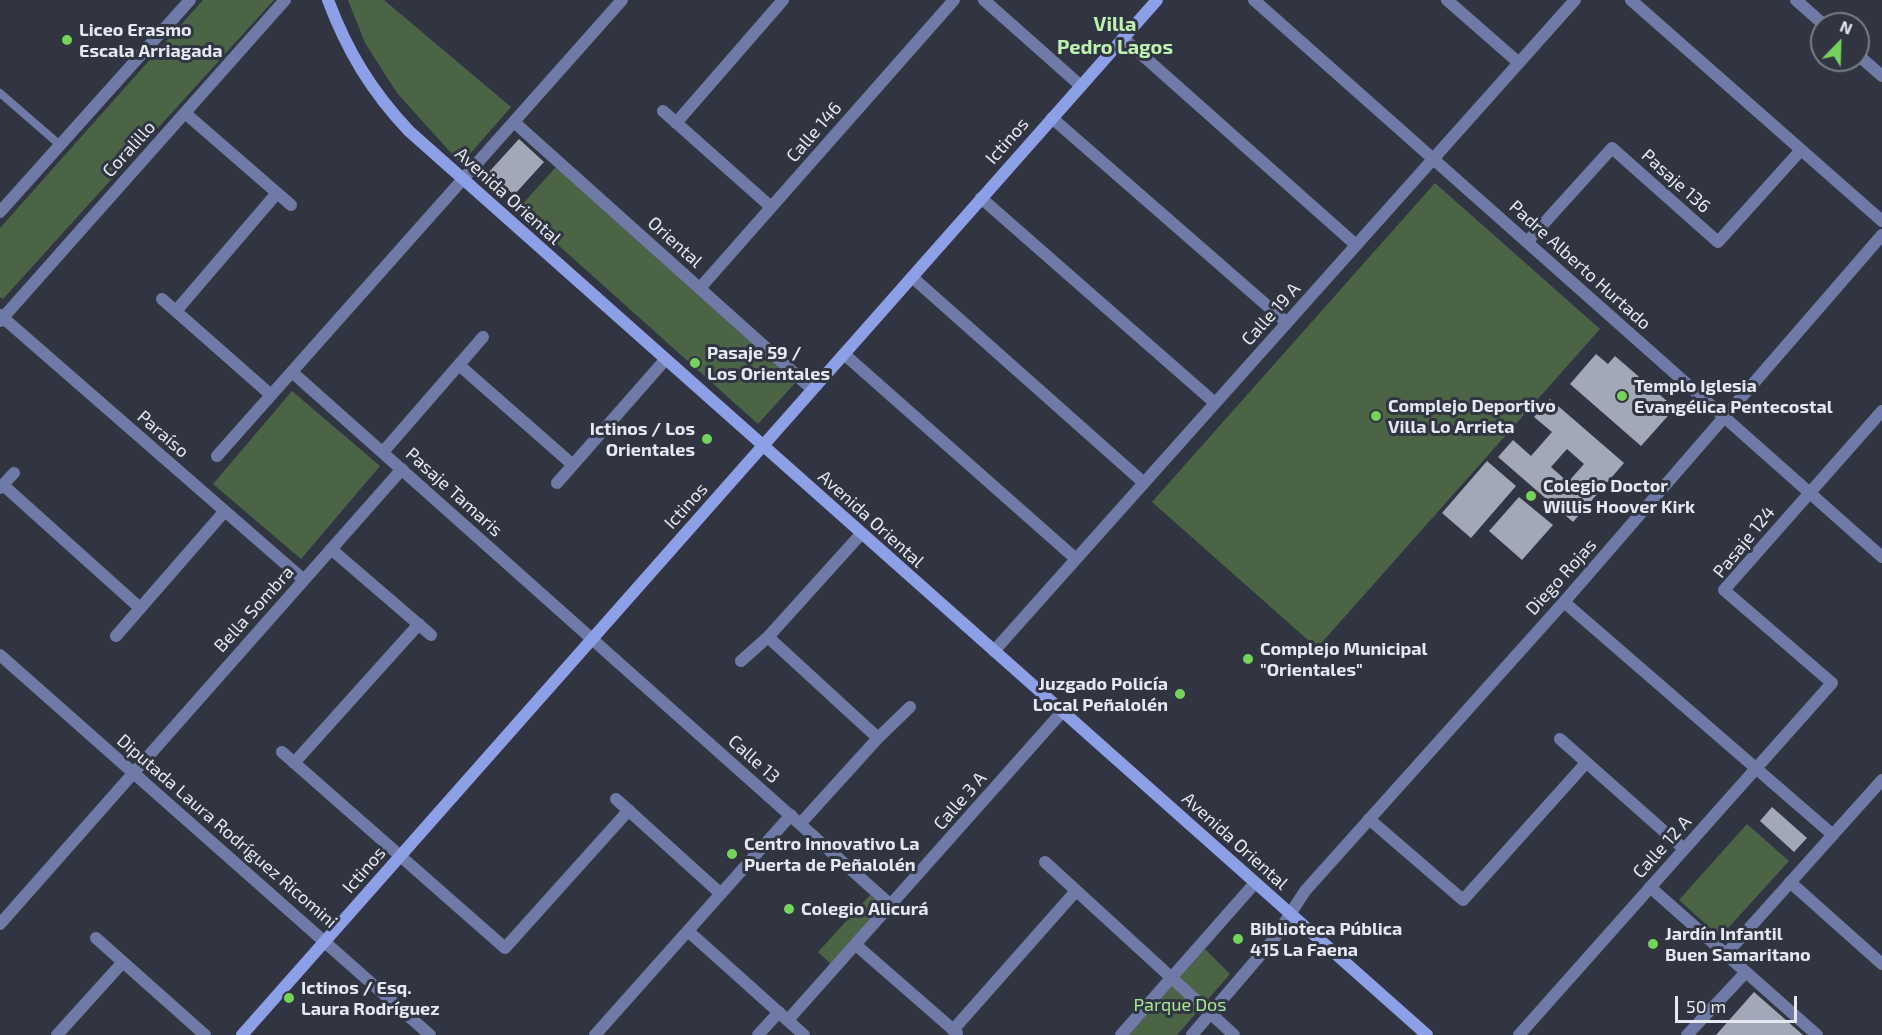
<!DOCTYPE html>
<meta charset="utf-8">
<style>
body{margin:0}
#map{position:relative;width:1882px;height:1035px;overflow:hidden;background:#313542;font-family:"Exo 2",sans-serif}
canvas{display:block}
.north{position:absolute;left:1810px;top:12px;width:60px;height:60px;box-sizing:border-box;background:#313542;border:2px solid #797d88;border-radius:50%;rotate:23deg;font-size:16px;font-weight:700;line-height:24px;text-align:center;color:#e6e8f1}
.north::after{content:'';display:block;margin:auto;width:21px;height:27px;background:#75d25b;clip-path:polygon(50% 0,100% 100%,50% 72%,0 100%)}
.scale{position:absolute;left:1675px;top:996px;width:122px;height:27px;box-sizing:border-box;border:3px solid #e6e8f1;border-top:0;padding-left:8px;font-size:18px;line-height:21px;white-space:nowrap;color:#e6e8f1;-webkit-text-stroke:4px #313542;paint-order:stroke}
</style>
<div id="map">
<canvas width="1882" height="1035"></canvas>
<div class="north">N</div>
<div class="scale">50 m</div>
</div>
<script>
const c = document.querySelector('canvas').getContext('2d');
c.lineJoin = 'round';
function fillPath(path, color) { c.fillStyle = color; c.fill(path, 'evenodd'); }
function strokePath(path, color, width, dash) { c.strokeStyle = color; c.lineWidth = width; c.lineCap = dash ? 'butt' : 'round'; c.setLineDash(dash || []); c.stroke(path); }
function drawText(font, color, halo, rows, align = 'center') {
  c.font = font + ' "Exo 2",sans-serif'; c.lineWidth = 6; c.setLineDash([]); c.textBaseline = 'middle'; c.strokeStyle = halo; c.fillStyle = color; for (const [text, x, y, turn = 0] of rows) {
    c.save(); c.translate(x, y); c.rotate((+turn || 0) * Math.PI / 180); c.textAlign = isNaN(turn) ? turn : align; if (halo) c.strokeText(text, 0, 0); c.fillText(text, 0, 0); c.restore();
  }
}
fillPath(new Path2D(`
 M203 0H274L3 299 0 297V228Z
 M348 0H384L511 107 461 164 397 93 365 43Z
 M556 167 796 382 758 424 518 209Z
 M1435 183 1600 329 1317 648 1152 502Z
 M292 391 380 466 301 559 213 484Z
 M1747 824 1789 861 1720 937 1679 900Z
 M870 895 884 907 832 965 818 952Z
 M1205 949 1230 974 1177 1035H1129Z`), '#4b6445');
fillPath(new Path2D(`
 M519 139 544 162 514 195 489 172Z
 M1596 354 1608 364 1615 356 1675 408 1641 446 1570 384Z
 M1550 399 1624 463 1573 522 1498 457 1513 440 1531 456 1552 432 1534 417ZM1567 449 1584 464 1568 482 1551 467Z
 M1487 461 1516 486 1471 538 1442 513Z
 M1519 497 1553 525 1522 560 1489 531Z
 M1772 807 1807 838 1794 852 1760 821Z
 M1754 992 1803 1035H1716Z`), '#a3a8b9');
strokePath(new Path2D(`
 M0 93 60 145`), '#6f7aa6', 8);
strokePath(new Path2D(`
 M984 0 1081 86
 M1254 0 1882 557
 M1447 0 1519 63
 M1631 0 1882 221
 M1796 0 1823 24
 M1123 38 1356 245
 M1858 55 1882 76
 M663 111 771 207
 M185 113 291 205
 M1052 118 1287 323
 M514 122 812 389
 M676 123 783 0
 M981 198 1215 403
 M0 212 190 0
 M1527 242 1612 148 1718 242 1801 150
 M912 277 1144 483
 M700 288 954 0
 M162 299 271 395
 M176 311 277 193
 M0 315 304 580
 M0 321 285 0
 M844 354 1076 559
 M459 365 573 465
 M292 372 892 906
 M383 452 483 337
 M217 456 622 0
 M557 483 665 360
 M3 485 140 608
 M0 488 14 473
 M331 549 431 635
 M1564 602 1833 835
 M116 636 224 512
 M768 637 878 738
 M994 651 1575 0
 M0 655 430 1035
 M741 661 768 637 861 534
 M1560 739 1684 849
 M282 752 505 948 629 810
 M294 763 419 624
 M616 799 721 894
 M1369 819 1463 900 1586 763
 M800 824 878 738 910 707
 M1045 862 1234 1035
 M1790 882 1882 964
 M1650 887 1817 1035
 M0 924 402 469
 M688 931 804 1035
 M96 938 205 1035
 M856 945 957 1033
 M1726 954 1882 780
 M788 1020 1062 712
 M953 1030 1076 891
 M57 1035 123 962
 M595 1035 791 815
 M758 1035 779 1012
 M1121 1035 1255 883
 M1192 1035 1274 939 1305 891 1564 602 1882 235
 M1519 1035 1832 683 1724 590 1882 411
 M1687 1035 1746 972`), '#6f7aa6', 12);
strokePath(new Path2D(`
 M328 0C347 51 372 92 409 131L1427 1035
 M242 1035 1157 0`), '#8ea0e5', 12);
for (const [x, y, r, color] of [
 [67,40,6,"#75d25b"],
 [695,363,6,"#75d25b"],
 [1622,396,6,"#75d25b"],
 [1376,416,6,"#75d25b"],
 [707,439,6,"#75d25b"],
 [1531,496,6,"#75d25b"],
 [1248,659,6,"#75d25b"],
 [1180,694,6,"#75d25b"],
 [732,854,6,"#75d25b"],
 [789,909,6,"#75d25b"],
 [1238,939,6,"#75d25b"],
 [1653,944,6,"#75d25b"],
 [289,998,6,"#75d25b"]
]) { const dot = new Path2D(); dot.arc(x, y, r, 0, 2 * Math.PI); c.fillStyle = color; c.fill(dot); strokePath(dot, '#313542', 2); }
drawText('bold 18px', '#e6e8f1', '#313542', [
 ["Liceo Erasmo",79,30],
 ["Escala Arriagada",79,51],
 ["Pasaje 59 /",707,353],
 ["Los Orientales",707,374],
 ["Templo Iglesia",1634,386],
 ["Evangélica Pentecostal",1634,407],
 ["Complejo Deportivo",1388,406],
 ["Villa Lo Arrieta",1388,427],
 ["Ictinos / Los",695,429,"right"],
 ["Orientales",695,450,"right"],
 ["Colegio Doctor",1543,486],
 ["Willis Hoover Kirk",1543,507],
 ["Complejo Municipal",1260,649],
 ["\"Orientales\"",1260,670],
 ["Juzgado Policía",1168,684,"right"],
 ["Local Peñalolén",1168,705,"right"],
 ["Centro Innovativo La",744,844],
 ["Puerta de Peñalolén",744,865],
 ["Colegio Alicurá",801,909],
 ["Biblioteca Pública",1250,929],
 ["415 La Faena",1250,950],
 ["Jardín Infantil",1665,934],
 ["Buen Samaritano",1665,955],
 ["Ictinos / Esq.",301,988],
 ["Laura Rodríguez",301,1009]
], 'left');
drawText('18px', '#e6e8f1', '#313542', [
 ["Calle 146",814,132,-49],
 ["Ictinos",1007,141,-49],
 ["Coralillo",129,149,-48],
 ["Pasaje 136",1676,181,42],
 ["Avenida Oriental",508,196,42],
 ["Oriental",675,242,42],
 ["Padre Alberto Hurtado",1580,265,42],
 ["Calle 19 A",1271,314,-48],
 ["Paraíso",163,434,41],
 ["Pasaje Tamaris",454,492,42],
 ["Ictinos",686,506,-48],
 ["Avenida Oriental",871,519,42],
 ["Pasaje 124",1744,542,-51],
 ["Diego Rojas",1561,577,-48],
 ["Bella Sombra",254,609,-48],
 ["Calle 13",754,759,42],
 ["Calle 3 A",960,801,-49],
 ["Diputada Laura Rodríguez Ricomini",227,831,41],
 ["Avenida Oriental",1235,841,42],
 ["Calle 12 A",1662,847,-48],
 ["Ictinos",364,870,-49]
]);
drawText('18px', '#a7e597', '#313542', [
 ["Parque Dos",1180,1005]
]);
drawText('bold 20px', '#bff2b2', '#313542', [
 ["Villa",1115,24],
 ["Pedro Lagos",1115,47]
]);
</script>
